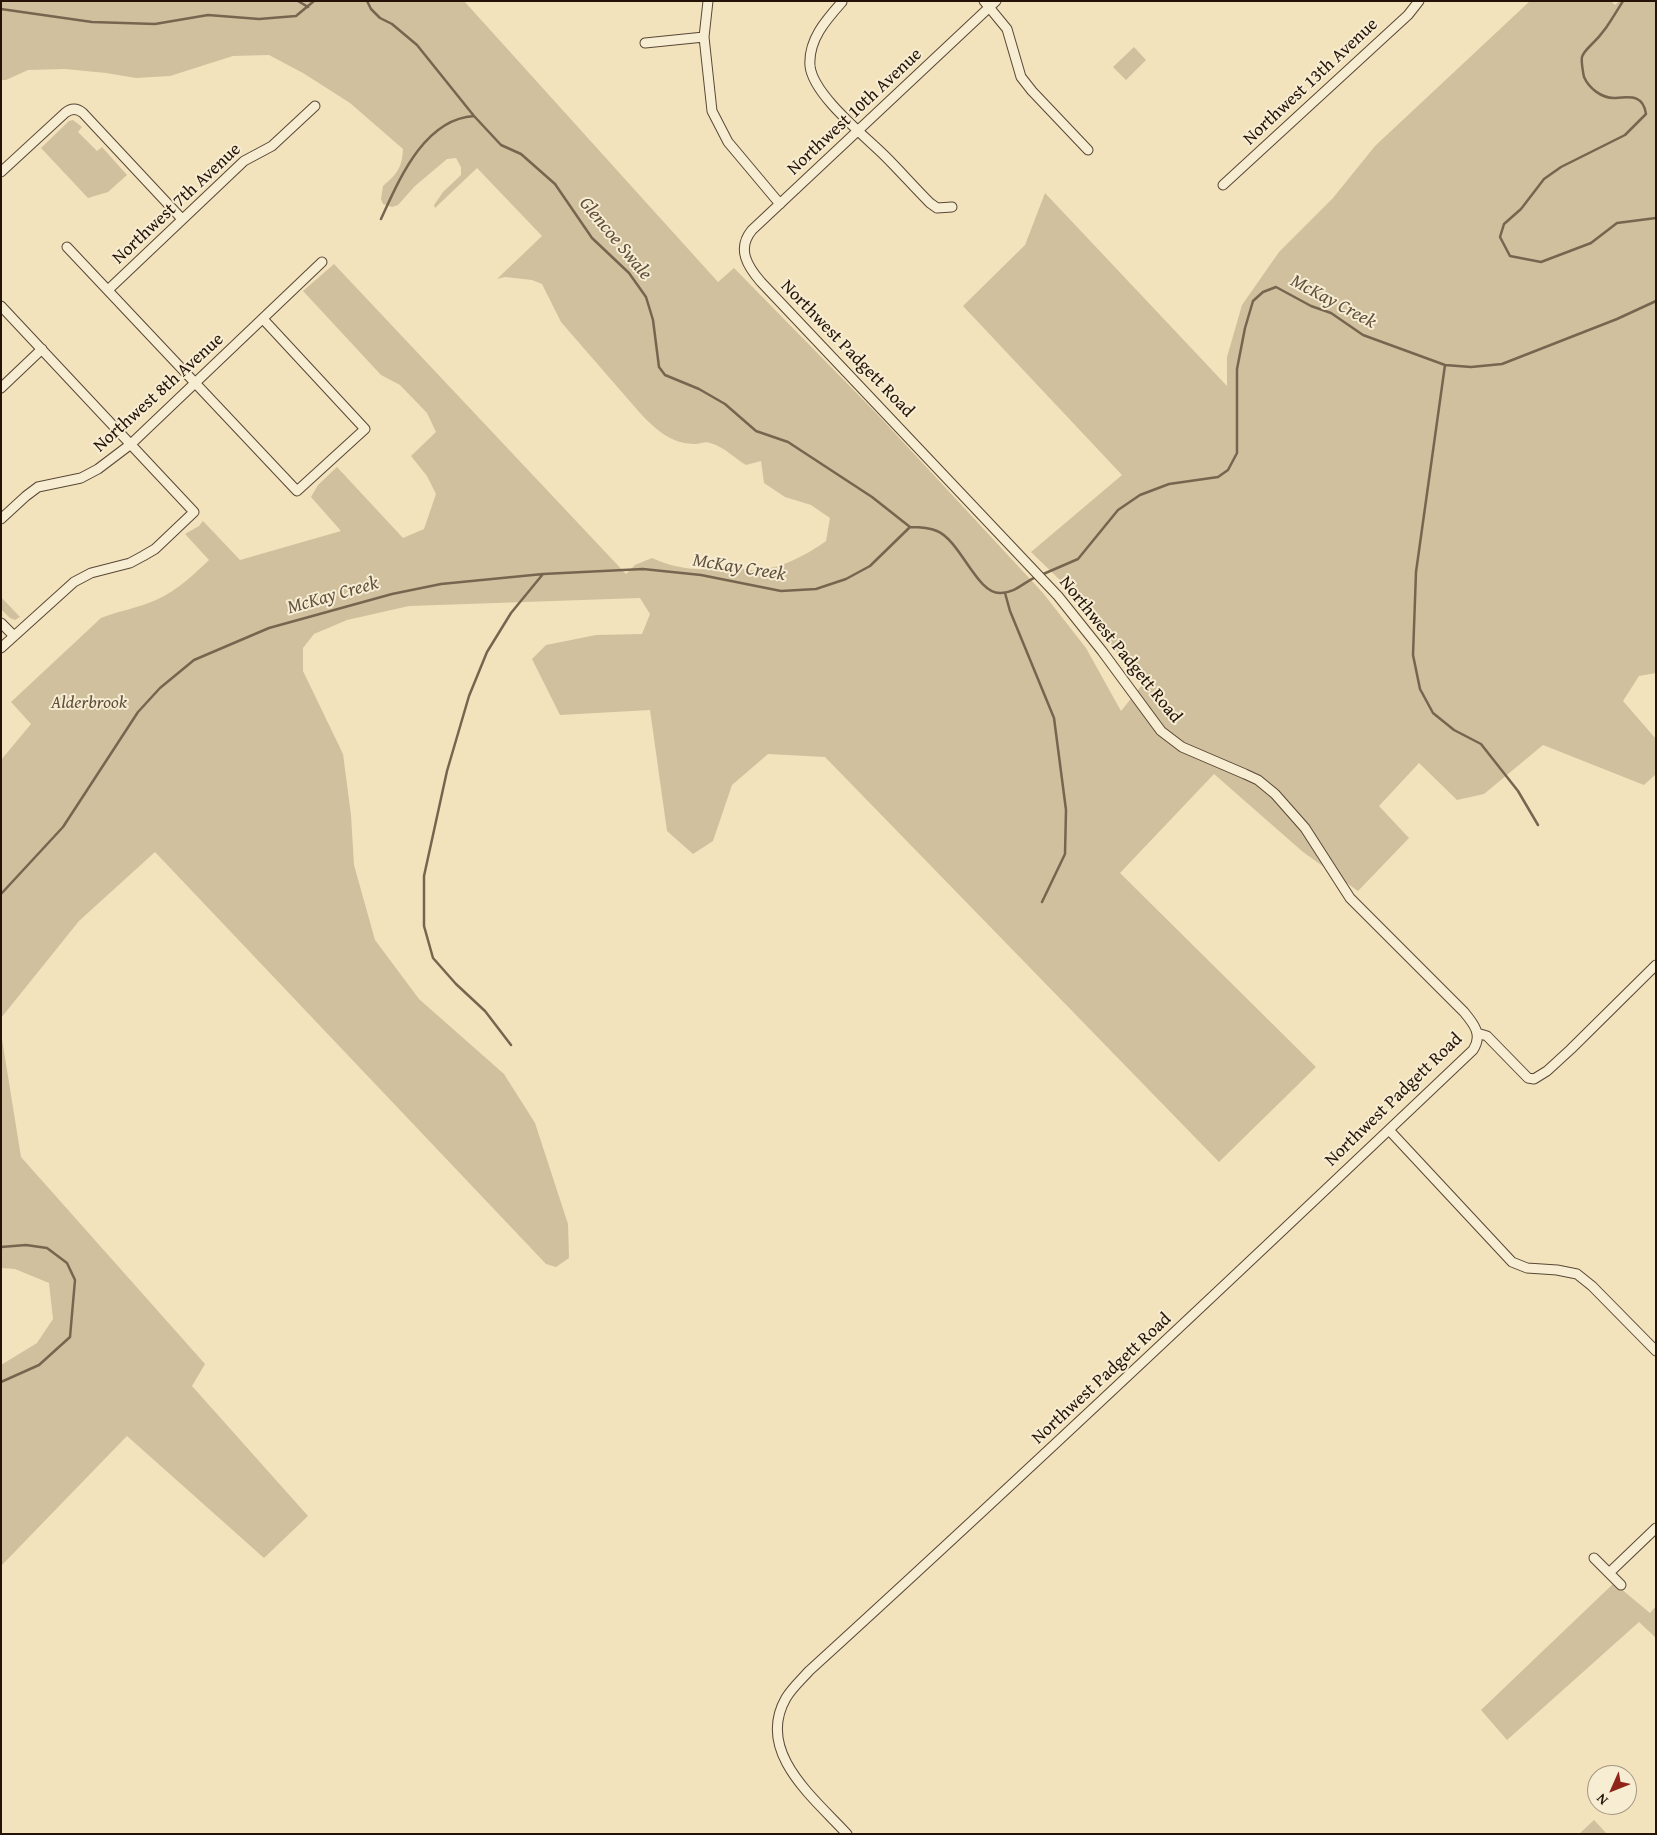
<!DOCTYPE html>
<style>
body{margin:0}
#map{position:relative;width:1657px;height:1835px;overflow:hidden;background:#f3e3bc;font-family:"Gentium Book Plus",serif}
canvas{display:block}
.frame{position:absolute;inset:0;border:2px solid #251308;pointer-events:none}
.north{position:absolute;left:1587px;top:1765px;width:50px;height:50px;box-sizing:border-box;background:#f7edd3;border:1px solid #a39682;border-radius:50%;rotate:226deg;font-size:14px;font-weight:700;line-height:20px;text-align:center;color:#251308}
.north::after{content:'';display:block;margin:auto;width:18px;height:22px;background:#8f2418;clip-path:polygon(50% 0,100% 100%,50% 72%,0 100%)}
</style>
<div id="map">
<canvas width="1657" height="1835"></canvas>
<div class="frame"></div>
<div class="north">N</div>
</div>
<script>
const c = document.querySelector('canvas').getContext('2d');
c.lineJoin = 'round';
function fillPath(path, color) { c.fillStyle = color; c.fill(path, 'evenodd'); }
function strokePath(path, color, width, dash) { c.strokeStyle = color; c.lineWidth = width; c.lineCap = dash ? 'butt' : 'round'; c.setLineDash(dash || []); c.stroke(path); }
function drawText(font, color, halo, rows, align = 'center') {
  c.font = font + ' "Gentium Book Plus",serif'; c.lineWidth = 4; c.setLineDash([]); c.textBaseline = 'middle'; c.strokeStyle = halo; c.fillStyle = color; for (const [text, x, y, turn = 0] of rows) {
    c.save(); c.translate(x, y); c.rotate((+turn || 0) * Math.PI / 180); c.textAlign = isNaN(turn) ? turn : align; if (halo) c.strokeText(text, 0, 0); c.fillText(text, 0, 0); c.restore();
  }
}
fillPath(new Path2D(`
 M1 1H464L718 282 734 268 879 416 1043 593 1086 648 1121 711 1142 685 1062 582 1031 552 1122 475 963 306 1025 245 1045 193 1227 386V357L1242 305 1279 252 1333 198 1375 146 1530 1H1611L1615 5 1619 1H1656V673L1639 676 1623 701 1656 739V774L1644 785 1543 745 1484 794 1457 800 1419 763 1379 806 1409 838 1358 891 1303 852 1214 774 1120 873 1316 1067 1219 1162 825 757 768 754 732 785 713 841 693 854 667 831 650 710 560 715 532 659 546 645 596 635 642 634 650 614 640 598 409 606 347 620 314 634 303 648V671L343 754 351 815 354 865 375 940 419 999 504 1074 535 1123 568 1224 569 1258 556 1267 546 1264 155 852 79 921 1 1018V760L31 724 11 702 101 618C119 611 138 608 156 600 177 591 193 575 209 560L185 534 199 526 203 521 240 560 341 531 311 497 318 485 337 467 403 538 424 529 436 494 427 476 411 456 436 432 427 413 400 385 381 375 303 291 334 264 626 574 635 565 652 558C669 566 689 570 708 569 715 569 721 566 728 566 735 565 743 570 750 570 777 571 805 556 826 541L830 518 811 505 785 497 764 483 761 461 746 465C734 458 725 447 710 443 706 441 700 444 695 444 671 444 655 429 640 413L561 322 542 284 532 280 505 277 497 279 542 236 477 168 435 208 434 205 443 192 461 175V167L456 158 447 159 415 186 398 205 392 207 383 204 381 199 383 186C397 174 402 168 403 149L350 103 303 73 269 55 233 56 170 76 136 78 106 73 65 69 28 70 6 80H1Z
 M1134 47 1146 60 1126 80 1113 67Z
 M73 120 82 127 78 132 97 151 102 147 127 175 108 192 88 198 41 148 69 121Z
 M1 597 20 617 15 620 10 618 1 609Z
 M1 1033 21 1157 205 1364 192 1386 308 1516 264 1558 127 1436 1 1566V1365L37 1343 53 1319 49 1283 15 1269 1 1268Z
 M1614 1583 1650 1613 1656 1606V1638L1639 1622 1507 1740 1481 1710Z
 M1594 1820 1607 1834H1579Z`), '#d0c09d');
strokePath(new Path2D(`
 M298 1 308 7
 M367 1 371 9 380 18 392 24 417 45 474 116 501 145 521 154 555 184 592 238 629 273 646 297 653 320 659 367 665 375 699 389 725 404 756 431 788 442 872 497 910 527
 M1623 1C1613 17 1605 32 1591 45 1588 48 1583 53 1582 57 1581 62 1583 72 1584 77 1589 88 1601 98 1614 98 1630 97 1643 94 1646 114L1625 135 1561 167 1544 179 1521 209 1504 224 1500 237 1510 256 1541 262 1591 243 1617 223 1656 218
 M1 9 92 22 155 24 208 15 259 19 296 16 314 1
 M381 219C399 180 424 119 474 116
 M1445 365 1416 572 1413 655 1420 689 1433 713 1454 730 1481 744 1518 791 1538 825
 M1041 575 1078 559 1118 510 1140 495 1169 484 1218 477 1228 470 1237 453V369L1245 328 1253 301 1263 292 1276 287 1311 306 1331 313 1363 335 1445 365 1471 367 1502 364 1617 319 1656 301
 M1005 593 1010 611 1054 718 1066 810 1065 854 1042 902
 M1 894 63 827 138 712 160 688 194 660 269 628 392 594 441 584 543 574 643 569 701 575 781 591 816 589 846 579 870 566 910 527C918 527 928 527 937 531 961 541 977 595 1001 593 1015 593 1024 582 1036 577
 M511 1045 485 1011 456 984 433 958 424 926V876L447 771 469 696 487 652 511 613 543 574
 M1 1247 26 1245 47 1248 67 1263 75 1280 70 1337 39 1365 1 1382`), '#77654f', 2.5);
const minor = new Path2D(`
 M708 1 704 37 712 111 728 142 780 204
 M984 1 1007 29 1021 77 1032 91 1088 150
 M842 2C826 20 808 40 810 66 813 95 865 136 885 156 900 171 915 188 930 203L937 208 952 207
 M645 43 704 37
 M1 172 65 113C71 108 77 108 83 113L182 219
 M1223 185 1408 15 1419 1
 M67 247 297 491 365 429 263 319
 M108 290 244 161 272 146 315 106
 M1 306 194 512 155 549 143 556 130 563 91 573 74 582 1 648
 M1 388 42 349
 M1 519 26 496 38 487 81 478 98 469 131 444 322 262
 M1 623 14 636
 M1477 1033 1487 1036 1528 1078 1534 1079 1547 1071 1571 1049 1656 965
 M1389 1130 1512 1262 1527 1268 1557 1270 1577 1274 1592 1286 1656 1351
 M1594 1558 1621 1585
 M1609 1573 1656 1528
 M847 1834C814 1798 755 1752 786 1698 792 1688 801 1680 809 1671 1033 1467 1253 1259 1473 1050 1483 1035 1474 1024 1464 1012L1350 898 1305 828 1275 794 1258 780 1245 774 1182 747 1161 731 1102 651 1058 596 761 282C748 267 736 249 752 230L996 1`);
strokePath(minor, '#584735', 11);
strokePath(minor, '#f7edd3', 9);
drawText('18px', '#251308', '#f7edd3', [
 ["Northwest 13th Avenue",1311,82,-43],
 ["Northwest 10th Avenue",855,112,-43],
 ["Northwest 7th Avenue",177,204,-43],
 ["Northwest Padgett Road",847,349,46],
 ["Northwest 8th Avenue",159,393,-42],
 ["Northwest Padgett Road",1120,650,51],
 ["Northwest Padgett Road",1394,1100,-44],
 ["Northwest Padgett Road",1102,1379,-43]
]);
drawText('italic 18px', '#61503c', '#f7edd3', [
 ["Alderbrook",89,703]
]);
drawText('italic 19px', '#62513e', '#f7edd3', [
 ["Glencoe Swale",615,239,50],
 ["McKay Creek",1333,302,28],
 ["McKay Creek",739,568,9],
 ["McKay Creek",333,596,-16]
]);
</script>
